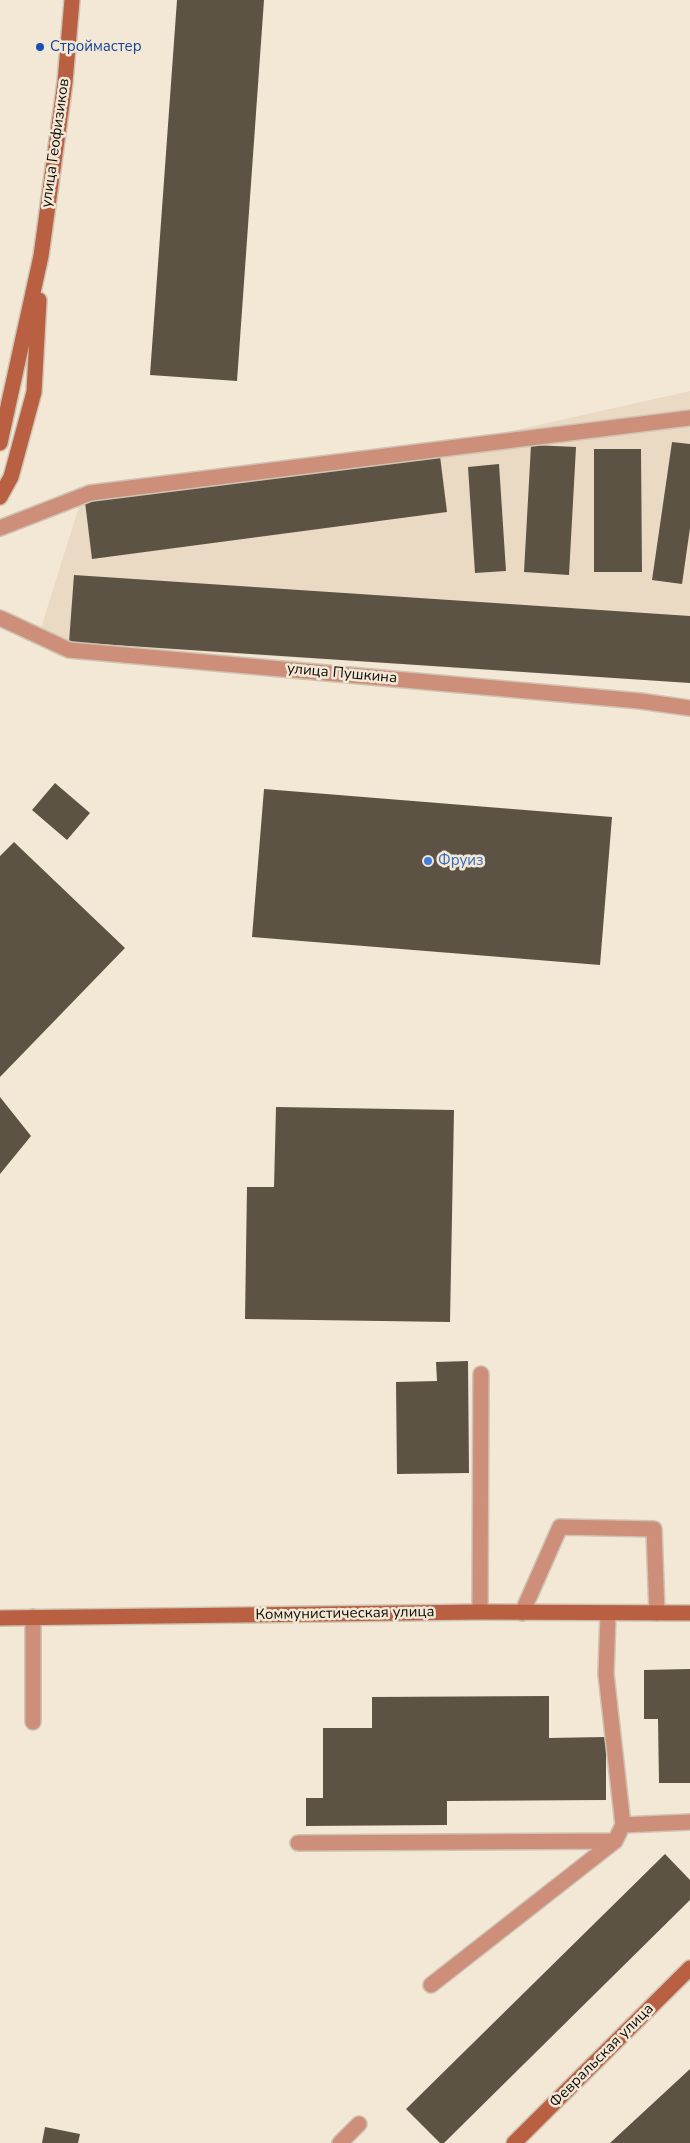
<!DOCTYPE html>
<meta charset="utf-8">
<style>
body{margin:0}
canvas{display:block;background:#f3e7d5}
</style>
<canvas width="690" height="2143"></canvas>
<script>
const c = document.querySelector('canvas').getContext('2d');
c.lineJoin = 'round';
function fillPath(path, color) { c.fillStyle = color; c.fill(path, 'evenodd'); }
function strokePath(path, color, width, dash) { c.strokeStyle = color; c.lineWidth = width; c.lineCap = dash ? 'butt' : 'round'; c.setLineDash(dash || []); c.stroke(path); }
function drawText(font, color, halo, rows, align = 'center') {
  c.font = font + ' "Nunito Sans",sans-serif'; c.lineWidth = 5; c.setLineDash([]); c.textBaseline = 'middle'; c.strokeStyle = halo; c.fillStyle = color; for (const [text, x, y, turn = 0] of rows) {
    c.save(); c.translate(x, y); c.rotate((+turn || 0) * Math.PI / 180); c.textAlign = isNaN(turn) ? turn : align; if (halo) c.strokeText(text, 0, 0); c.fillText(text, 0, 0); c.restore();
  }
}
fillPath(new Path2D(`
 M690 391V683L37 641 85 487 449 445Z`), '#ebdac3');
fillPath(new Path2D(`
 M177 0H264L237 381 150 375Z
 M672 442 690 444V528L682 584 652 580Z
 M531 445 576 447 569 575 524 572Z
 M594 449H641L642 572H594Z
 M440 456 447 512 92 559 85 502Z
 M499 464 506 571 475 573 468 467Z
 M74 575 690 616V683L69 642Z
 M55 783 90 813 67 840 32 810Z
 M264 789 612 817 600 965 252 937Z
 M14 842 125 948 0 1077V856Z
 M0 1097 31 1136 0 1174Z
 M276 1107 454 1110 450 1322 245 1319 247 1187H274Z
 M468 1361 469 1473 397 1474 396 1382 437 1381 436 1362Z
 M690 1669V1783H659L658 1719H644V1670Z
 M549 1696V1738L606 1737V1800L447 1801V1825L306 1826V1798H323V1728H372V1697Z
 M665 1854 690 1880V1900L444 2143H440L406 2109Z
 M690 2069V2143H610Z
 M45 2127 80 2134 78 2143H42Z`), '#5d5345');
const lane = new Path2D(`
 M0 528 90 493 690 418
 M0 618 69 650 640 701 690 708
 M480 1612 481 1374
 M522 1613 560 1527 654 1529 657 1613
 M608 1614 606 1674 623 1825 690 1822
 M33 1617V1722
 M298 1843 615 1841 623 1825
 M431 1985 615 1841
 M340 2143 359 2124`);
const secondary = new Path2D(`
 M0 443 41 256 65 82 72 0
 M0 497 11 477 34 392 39 300
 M0 1618 480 1612 690 1613
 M514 2143 690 1968`);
strokePath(lane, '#cfc4b4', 18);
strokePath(secondary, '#cfc4b4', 18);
strokePath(lane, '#cd8f7a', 15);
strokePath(secondary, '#ba6042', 15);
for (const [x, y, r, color] of [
 [40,47,5,"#1a4fb4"],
 [428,861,5,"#3f7fe0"]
]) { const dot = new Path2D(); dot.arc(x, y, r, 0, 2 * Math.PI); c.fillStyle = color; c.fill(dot); strokePath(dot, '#f3e7d5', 2); }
drawText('15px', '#164399', '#f3e7d5', [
 ["Строймастер",50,47]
], 'left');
drawText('15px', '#120e08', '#f3e7d5', [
 ["улица Геофизиков",56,143,-82],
 ["улица Пушкина",342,674,5],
 ["Коммунистическая улица",345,1614,-1],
 ["Февральская улица",602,2056,-45]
]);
drawText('15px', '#366cbe', '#f3e7d5', [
 ["Фруиз",438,861]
], 'left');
</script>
